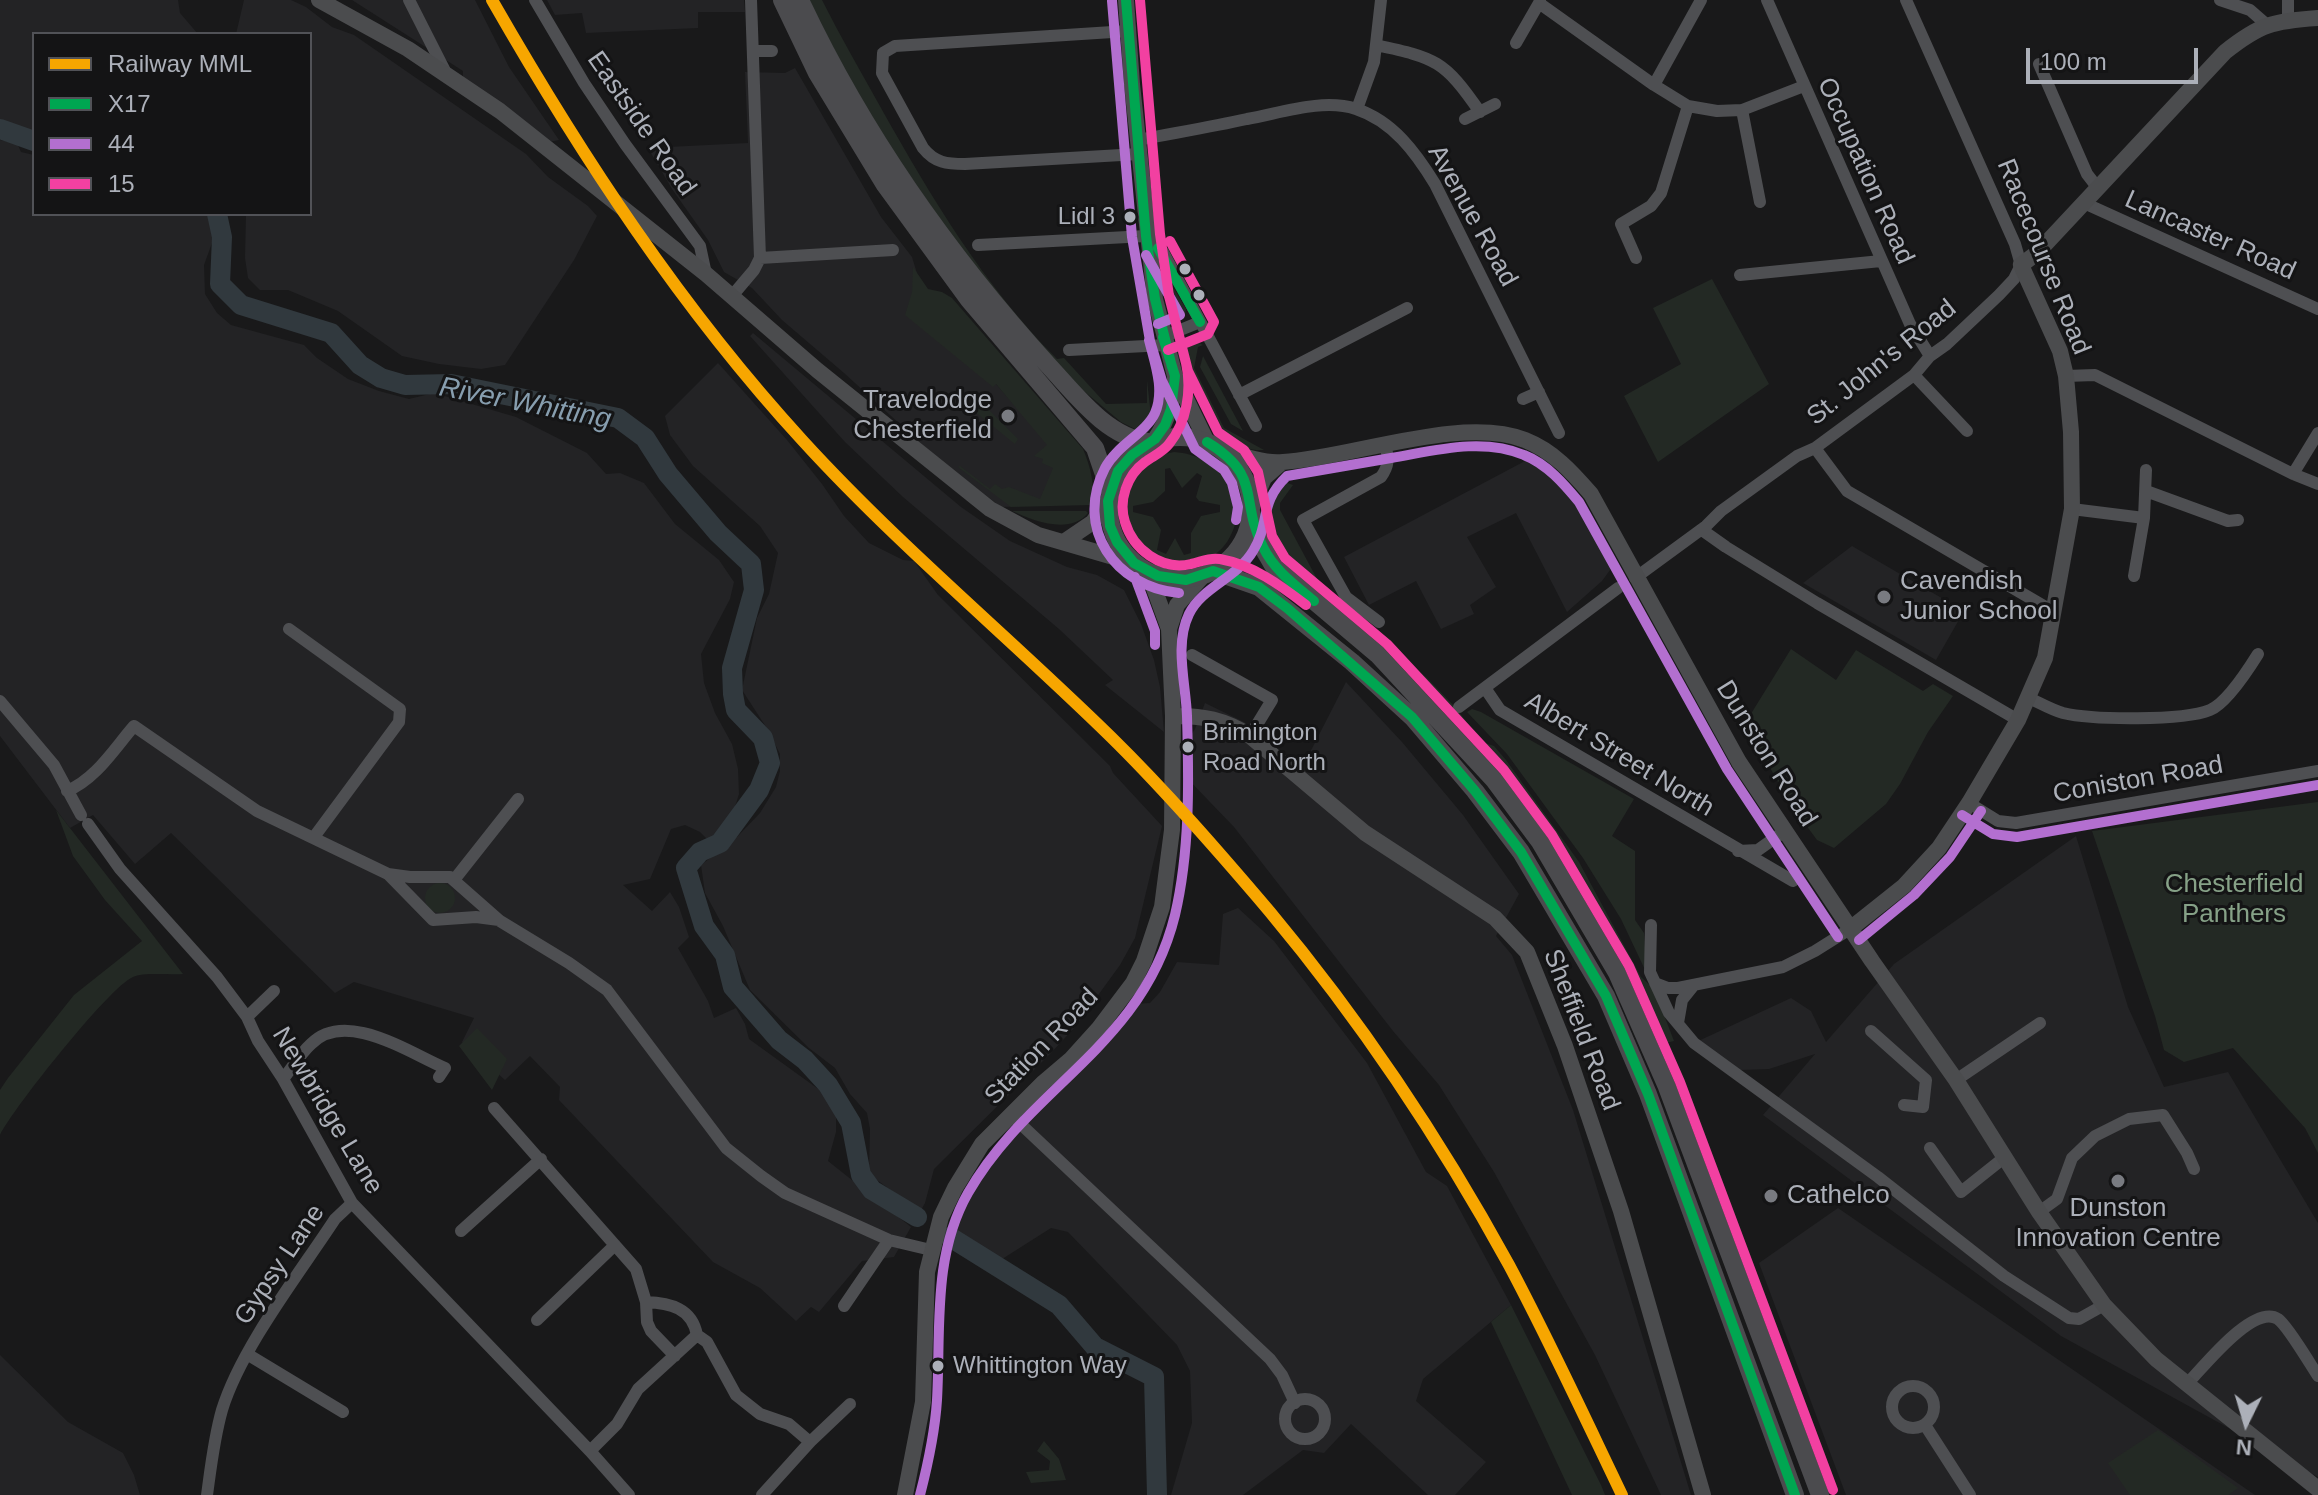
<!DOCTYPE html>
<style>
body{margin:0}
#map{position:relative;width:2318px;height:1495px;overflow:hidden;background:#19191a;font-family:Arial,sans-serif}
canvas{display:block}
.legend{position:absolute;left:32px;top:32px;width:280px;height:184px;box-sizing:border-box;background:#141415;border:2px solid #515257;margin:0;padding:10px 14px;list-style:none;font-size:24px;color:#acb0b9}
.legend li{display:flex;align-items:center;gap:16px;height:40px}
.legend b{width:40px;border:2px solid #515257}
.north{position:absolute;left:2206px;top:1383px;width:80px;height:80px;-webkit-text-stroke:6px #141415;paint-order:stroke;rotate:185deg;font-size:22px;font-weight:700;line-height:32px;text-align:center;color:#acb0b9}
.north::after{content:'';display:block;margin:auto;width:28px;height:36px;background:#acb0b9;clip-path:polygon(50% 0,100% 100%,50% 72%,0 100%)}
.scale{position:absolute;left:2026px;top:48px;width:172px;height:36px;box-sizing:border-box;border:4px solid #acb0b9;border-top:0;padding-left:10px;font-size:24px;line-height:28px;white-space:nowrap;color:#acb0b9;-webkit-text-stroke:6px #141415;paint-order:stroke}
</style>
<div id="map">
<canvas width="2318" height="1495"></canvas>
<ul class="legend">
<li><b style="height:10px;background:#f7a600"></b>Railway MML</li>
<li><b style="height:10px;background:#00a651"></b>X17</li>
<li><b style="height:10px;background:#b36fd0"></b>44</li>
<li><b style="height:10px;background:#f240a1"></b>15</li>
</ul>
<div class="north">N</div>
<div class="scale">100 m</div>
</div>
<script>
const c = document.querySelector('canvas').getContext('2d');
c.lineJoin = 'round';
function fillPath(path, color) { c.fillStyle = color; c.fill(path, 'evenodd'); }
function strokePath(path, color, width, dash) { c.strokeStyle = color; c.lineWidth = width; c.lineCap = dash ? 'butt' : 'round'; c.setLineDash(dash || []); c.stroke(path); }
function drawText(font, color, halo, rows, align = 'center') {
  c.font = font + ' Arial,sans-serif'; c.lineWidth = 6; c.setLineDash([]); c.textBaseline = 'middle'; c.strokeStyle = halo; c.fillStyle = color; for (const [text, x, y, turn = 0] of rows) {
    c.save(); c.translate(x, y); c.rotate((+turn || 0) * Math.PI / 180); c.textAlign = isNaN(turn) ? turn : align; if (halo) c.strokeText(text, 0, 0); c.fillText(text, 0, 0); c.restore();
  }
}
fillPath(new Path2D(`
 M0 0H178L180 13 198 34H34V134L0 121Z
 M244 0H291L306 7 332 27 354 35 526 154 548 177 588 206 597 216 574 260 505 365 481 369 439 364 402 356 338 311 288 290H260L248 278 245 258 246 214H310V34H236Z
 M352 0H475L509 67 559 140 549 142 463 78V71Z
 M547 0H744L745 12H698V28L586 33 582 13 555 15Z
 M795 68 881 217 912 257 923 293 996 384 1056 452 1053 505 1001 507 937 458 844 373 782 320 752 288 724 272 708 240 672 189 648 148 748 143 745 72 785 73Z
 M0 140 17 143 21 152 34 155V214H210L214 227 212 243 204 265 205 294 217 313 231 325 304 345 317 358 348 379 379 391 409 399 434 393 516 417 587 453 606 474 620 473 644 483 675 524 719 560 734 582 730 599 701 654 704 683 715 713 732 744 738 769 739 794 733 813 720 830 731 839 737 837 760 813 776 787 780 771V754L768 730 742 690 757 618 769 594 778 553 760 526 693 466 670 435 665 416 718 363 787 440 822 484 844 516 869 543 903 560 914 561 938 595 1110 766 1113 773 1162 826 1135 938 1120 965 1075 1027 1050 1054 934 1169 925 1203 920 1212 869 1174 870 1129 867 1113 850 1094 835 1068 809 1048 750 990 723 926 705 893 701 865 719 851 700 832 685 825 671 829 650 879 623 885 652 911 670 892 679 907 689 937 678 948 708 1001 714 1018 736 1008 745 1024 749 1039 821 1091 836 1107V1132L828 1161 911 1227 894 1257 862 1261 819 1312 811 1307 796 1321 760 1288 713 1262 559 1100 560 1087 530 1056 505 1080 462 1042 474 1018 354 982 335 993 171 833 135 864 93 815 70 828 0 736Z
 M753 333 961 507 1010 541 1067 567 1097 575 1124 590 1141 624 1154 660 1160 687 1164 732 1105 685 1113 680 1059 629 903 497 845 442 750 336Z
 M1525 461 1559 479 1575 495 1613 557 1610 570 1602 581 1567 612 1516 513 1467 537 1496 587 1470 605 1474 614 1441 629 1416 581 1369 605 1344 557Z
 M1852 546 1964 611 1936 660 1803 583Z
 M1346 682 1402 742 1463 815 1519 894 1496 936 1512 955 1573 1110 1691 1495H1661L1595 1355 1494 1172 1439 1085 1393 1031 1234 827 1183 774 1185 744 1195 729 1205 703 1244 722 1301 770Z
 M2076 836 2128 1007 2164 1087 2228 1072 2318 1223V1477L2061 1336 1763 1115 1815 1054 1769 1069 1740 1070 1694 1043 1791 998 1811 1011 1826 1042 1894 964Z
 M1238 908 1274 941 1367 1063 1426 1172 1447 1186 1511 1305 1423 1379 1416 1401 1486 1462 1455 1495H1428L1351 1424 1324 1453 1303 1450 1243 1495H1171L1192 1423 1190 1371 1177 1345 1068 1232 1051 1228 988 1268 950 1235 979 1176 1134 1004 1150 1003 1160 992 1177 962 1219 965 1223 914Z
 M1838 1208 2255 1495H1846L1759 1263Z
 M0 1355 68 1422 123 1453 134 1475 140 1495H0Z`), '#232325');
fillPath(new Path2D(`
 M809 0H822C840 36 861 72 881 108 931 197 984 286 1057 359L1064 358 1106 404 1147 403V380L1151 416H1154V425L1135 429 1121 422 1054 366 993 296 867 114Z
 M913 267 928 289 942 292 952 298 1083 449C1091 468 1095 485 1092 505L1011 507 958 467 960 466 990 489 995 484 1002 489 1009 487 1040 499 1053 468 1042 463 1043 459 1034 456 1047 445 996 384 993 387 905 315 912 292Z
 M1162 268 1186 309 1184 319 1172 320Z
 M1712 279 1769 384 1658 462 1624 396 1681 364 1653 308Z
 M1192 339 1203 345 1198 347 1194 368 1224 428 1264 450C1216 453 1192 392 1178 356L1177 346 1182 340Z
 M1203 356 1243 431 1231 424 1200 367Z
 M1154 360 1157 364 1164 398 1158 420Z
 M989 397 994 403 988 409 1018 439 1015 444 974 411Z
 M1174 452C1220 455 1256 498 1227 542 1216 557 1199 567 1180 567 1105 566 1100 466 1174 452ZM1170 468 1182 488 1197 473 1202 476 1196 497 1199 501 1220 505V512L1201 516 1191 533V553L1184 555 1175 538 1166 554 1157 550 1161 530 1153 517 1133 512V506L1153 502 1165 491V469Z
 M1282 481 1293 485 1280 503V510L1323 590 1428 679 1455 707 1482 742 1494 746 1506 760 1579 862 1641 977 1654 989 1674 1041 1666 1043 1655 1028 1598 909 1487 762 1405 673 1281 561 1265 528 1264 512 1265 504Z
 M1012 511H1086L1088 513C1070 535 1034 521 1012 511Z
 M1791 649 1836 680 1856 650 1923 691 1933 684 1953 696 1928 732 1900 784 1886 804 1834 848 1817 840 1789 802 1747 726 1749 717Z
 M1472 709 1481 712 1634 799 1612 836 1635 851V920L1644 933 1647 974 1621 919 1583 858 1507 754 1467 712Z
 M2318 802V1153L2305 1128 2233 1048 2184 1062 2164 1050 2155 1016 2092 831Z
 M56 810 183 974C171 975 142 972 133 977 110 986 12 1110 0 1135V1090L8 1078 74 995 142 941 105 900 73 856Z
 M425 898a15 15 0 1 1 30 0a15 15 0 1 1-30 0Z
 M477 1028 507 1059 492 1090 459 1046Z
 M1511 1305 1601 1485 1605 1495H1572L1491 1322Z
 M2158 1430 2238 1488 2228 1495H2130L2108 1463Z
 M1044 1441 1059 1459 1066 1480 1031 1483 1026 1472 1049 1470 1050 1461 1037 1451Z`), '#232924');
strokePath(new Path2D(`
 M0 129 34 141
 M217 214 222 237 220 284 241 305 331 333 360 365 381 378 405 385 451 384 618 418 645 438 668 474 718 533 751 564 754 590 732 668 733 694 736 710 763 738 770 763 759 790 720 843 700 852 686 868 704 926 725 955 733 987 779 1040 805 1060 828 1085 851 1123 861 1175 872 1190 917 1217
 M950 1237 1059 1305 1095 1347 1154 1377 1157 1495`), '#31393e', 20);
strokePath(new Path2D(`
 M409 0 446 73
 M535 0 584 83 625 144 700 246 706 274
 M1540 0 1539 3 1654 85 1688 106 1717 111 1742 110 1804 86
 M1767 0 1910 324 1930 356
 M2220 0 2250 10 2266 24
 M2288 21V0
 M1128 31 895 46 883 53 882 73 923 148C935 163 947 164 965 164L1139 154
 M1516 43 1539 3
 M1376 45C1436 58 1444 60 1480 112
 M754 51H772
 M2039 64 2087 174 2097 187
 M1654 85 1701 0
 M1357 109 1374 62 1381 0
 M1742 110 1760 202
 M1465 119 1495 104
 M1138 140C1174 133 1211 127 1247 119 1281 113 1323 98 1356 109 1393 121 1416 153 1435 184L1559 433
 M2084 203 2318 309
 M978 245 1146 236 1163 252 1256 426
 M760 258 893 250
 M1636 258 1621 224 1651 206 1661 193 1688 106
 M1740 275 1881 261
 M732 296 754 270 760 258 751 0
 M1163 337 1200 322
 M1069 350 1165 345
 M1914 375 1967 431
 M2066 376 2095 375 2293 474 2318 484
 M1239 395 1407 308
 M1523 399 1539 392
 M1815 448 1847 491 2054 612
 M2293 474 2318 433
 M2146 491 2228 521 2238 520
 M2072 509 2144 518
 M1702 530 1726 547 1817 603 2018 720
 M2134 576 2144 518 2146 470
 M1635 578 1706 526 1721 511 1797 456 1815 448 1914 375 1930 356 1947 344 1999 295 2014 279 2021 265 2015 244 1906 0
 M1379 622 1346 597 1303 520 1381 477C1389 466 1389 458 1385 445
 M289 629 400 709 399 722 314 837
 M1192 655 1272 700 1250 736
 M1485 688 1500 710 1793 881
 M2029 698C2040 703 2052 710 2063 713 2092 720 2183 721 2210 710 2227 703 2248 670 2258 654
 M0 701 54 765 81 815
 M1459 707 1618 588
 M67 791C96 779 114 749 134 726L257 811 388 874 433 920 476 917 499 920
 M1969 803 1998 821 2016 823 2318 771
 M88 824 120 869 217 977 247 1017 258 1041 283 1079 352 1203 590 1451 629 1495
 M1738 851 1758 850 1786 830
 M388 874 410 877H450L500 921 569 963 607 990 726 1148 761 1176 785 1193 889 1240 931 1250
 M454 880 518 799
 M1651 925 1650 972 1669 1013 1694 1043 1878 1177 2004 1276 2069 1318 2079 1319 2104 1305
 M1655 983 1668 988H1678L1783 967 1815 951 1850 929
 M247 1017 274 991
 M1678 1023 1682 1000 1694 985
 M1871 1031 1926 1080 1923 1107 1904 1105
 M283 1079C292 1068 300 1054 311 1044 345 1009 408 1052 445 1068L439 1077
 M1956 1080 2040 1023
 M494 1108 636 1269 646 1302 647 1322 651 1331 675 1356
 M1011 1115 1270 1359 1282 1375 1295 1403
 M1930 1148 1961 1192 2005 1157
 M2039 1212 2057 1199 2072 1158 2095 1136 2129 1119 2163 1115 2187 1153 2194 1169
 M461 1231 541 1159
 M646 1302C670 1303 692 1308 697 1335
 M844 1306 889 1240
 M537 1320 615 1245
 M247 1354 343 1412
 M2186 1385C2202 1369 2253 1303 2278 1319 2288 1326 2310 1364 2318 1376
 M1892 1407a21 21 0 1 1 42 0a21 21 0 1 1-42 0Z
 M1285 1419a20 20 0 1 1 40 0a20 20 0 1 1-40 0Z
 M1925 1425 1970 1495
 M590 1451 617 1424 638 1389 697 1335 707 1342 736 1395 760 1414 789 1424 810 1442
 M207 1495C211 1466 214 1438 222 1410 241 1348 299 1274 335 1219L352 1203
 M762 1495 810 1442 850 1404`), '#4e4f52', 12);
strokePath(new Path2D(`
 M319 0 408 49 500 111 706 274 817 370 990 509 1038 535 1134 563
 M1126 0 1132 84 1155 299 1175 376 1207 442
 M1155 439C1169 419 1172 402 1175 378
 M1218 447C1238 454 1261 464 1283 462 1351 458 1462 415 1525 440 1553 451 1572 472 1591 494L1739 762 1872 961 1956 1080 2039 1212 2104 1305 2156 1359 2318 1489
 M1252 506 1264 478 1281 463
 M1065 541 1093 522 1108 501
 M1169 629 1177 605 1202 577
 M1173 716C1202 715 1225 720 1250 736L1365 833 1495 918 1527 952 1565 1046 1621 1211 1703 1495
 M1850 929 1904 886 1939 848 1969 803 2018 720 2045 658 2072 509 2071 432 2066 376 2060 351 2021 265 2037 253 2225 52C2260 24 2273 21 2318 18
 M905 1495 923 1402 927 1272 941 1217 955 1188 982 1144 1044 1082 1071 1059 1099 1028 1133 983 1144 961 1162 907 1172 830 1173 716 1169 629 1148 572`), '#4b4c4e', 16);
strokePath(new Path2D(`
 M782 0 817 73 885 185 969 300 1095 448 1110 492
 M800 0C863 134 950 257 1049 366 1076 395 1107 437 1148 442
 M1109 508a71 71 0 1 1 142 0a71 71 0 1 1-142 0Z
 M1251 512 1259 541 1274 567 1377 654 1494 780 1540 842 1617 973 1667 1087 1820 1495
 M1213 571 1259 587 1352 662 1412 717 1475 791 1521 852 1606 996 1648 1094 1795 1495`), '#4b4b4e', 18);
strokePath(new Path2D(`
 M1126 0 1146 236 1155 299 1172 367
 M1158 248 1200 322
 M1163 337 1175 376 1171 409 1165 425 1155 439 1132 455 1118 471 1108 501 1110 526 1117 542 1134 563 1158 576 1186 580 1213 571 1259 587 1287 608 1412 717 1475 791 1521 852 1606 996 1648 1094 1795 1495
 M1207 442C1263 476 1239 499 1263 547 1274 570 1295 585 1314 601`), '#00a651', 10);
strokePath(new Path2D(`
 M1112 1 1132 237 1150 341 1162 381 1195 449 1224 470 1232 483 1238 507 1236 520
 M1146 255 1180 315 1158 324
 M1149 340C1155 364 1165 390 1155 413 1146 433 1117 445 1105 468 1074 528 1115 587 1179 593
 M1135 577 1155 631V645
 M1962 815 1993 834 2017 837 2318 785
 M1859 940 1914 895 1950 857 1981 811
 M920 1495C928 1464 935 1432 937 1400 941 1331 932 1256 968 1193 1029 1086 1143 1046 1175 915 1190 851 1189 782 1187 716 1186 684 1174 645 1189 614 1202 587 1237 578 1253 551 1271 522 1258 504 1287 476 1322 470 1356 464 1391 458 1433 451 1482 437 1524 455 1547 464 1564 484 1579 502L1727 769 1838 937`), '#b36fd0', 10);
strokePath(new Path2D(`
 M1140 0 1160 234 1169 296 1188 371 1218 432 1244 450 1258 472 1272 536 1285 558 1387 644 1504 770 1552 835 1629 966 1680 1082 1833 1490
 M1168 350 1208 334 1214 322 1170 241
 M1186 363C1192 390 1187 422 1169 444 1163 452 1153 456 1145 462 1127 475 1118 501 1125 522 1133 549 1161 571 1191 564 1201 562 1209 557 1220 559 1253 565 1280 585 1306 605`), '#f240a1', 10);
strokePath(new Path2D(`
 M492 0C582 157 681 308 803 441 899 546 1009 637 1111 737 1167 792 1219 852 1270 912 1361 1021 1441 1141 1509 1265 1549 1340 1585 1418 1622 1495`), '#f7a600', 12);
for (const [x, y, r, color] of [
 [1130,217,7,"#acb0b9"],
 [1185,269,7,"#acb0b9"],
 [1199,295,7,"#acb0b9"],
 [1008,416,8,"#797b81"],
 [1884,597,8,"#797b81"],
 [1188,747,7,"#acb0b9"],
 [2118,1181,8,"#797b81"],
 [1771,1196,8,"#797b81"],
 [938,1366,7,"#acb0b9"]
]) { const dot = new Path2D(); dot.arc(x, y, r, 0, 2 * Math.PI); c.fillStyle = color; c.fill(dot); strokePath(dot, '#141415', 3); }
drawText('24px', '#acb0b9', '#141415', [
 ["Lidl 3",1115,217,"right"],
 ["Brimington",1203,733],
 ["Road North",1203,763],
 ["Whittington Way",953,1366]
], 'left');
drawText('26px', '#acb0b9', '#141415', [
 ["Eastside Road",641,124,55],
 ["Occupation Road",1865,171,66],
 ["Avenue Road",1472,216,61],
 ["Lancaster Road",2210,236,24],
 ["Racecourse Road",2043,257,68],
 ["St. John's Road",1882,363,-39],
 ["Dunston Road",1766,754,58],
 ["Albert Street North",1619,755,31],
 ["Coniston Road",2138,780,-10],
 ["Sheffield Road",1581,1030,69],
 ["Station Road",1042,1047,-46],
 ["Newbridge Lane",327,1111,59],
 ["Gypsy Lane",280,1265,-56]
]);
drawText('26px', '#acb0b9', '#141415', [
 ["Travelodge",992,401,"right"],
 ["Chesterfield",992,431,"right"],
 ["Cavendish",1900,582],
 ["Junior School",1900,612],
 ["Cathelco",1787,1196],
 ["Dunston",2118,1209,"center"],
 ["Innovation Centre",2118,1239,"center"]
], 'left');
drawText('26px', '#86a187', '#141415', [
 ["Chesterfield",2234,885],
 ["Panthers",2234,915]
]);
drawText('italic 28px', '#879eaf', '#141415', [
 ["River Whitting",525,404,11]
]);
</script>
